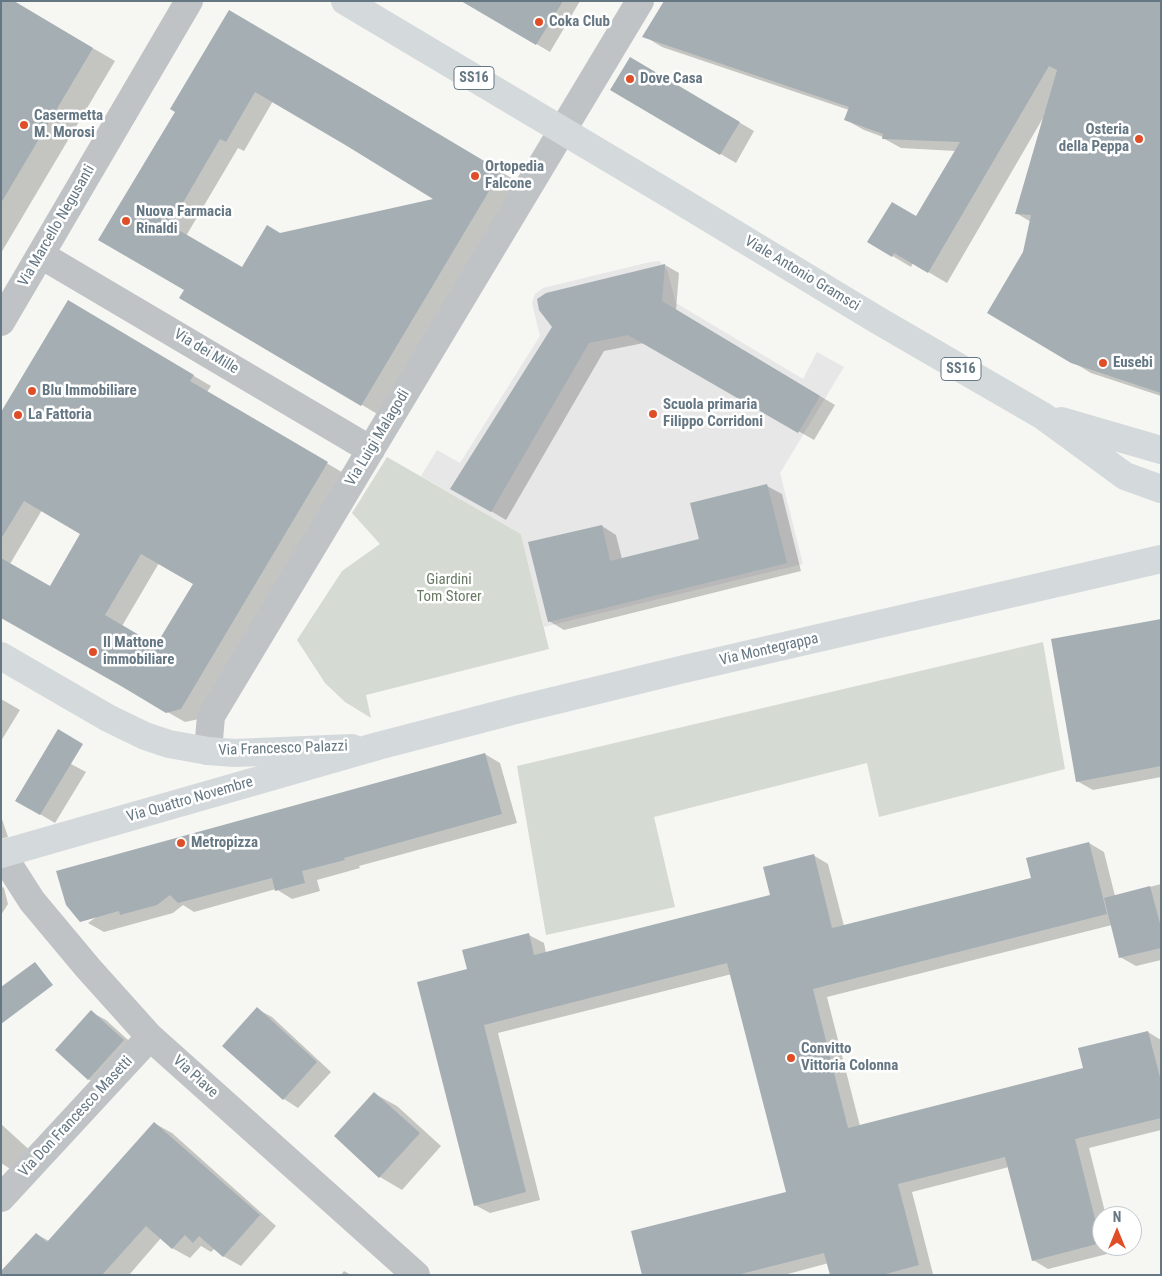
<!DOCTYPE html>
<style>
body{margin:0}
#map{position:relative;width:1162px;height:1276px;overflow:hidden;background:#f6f6f2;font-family:"Roboto Condensed",sans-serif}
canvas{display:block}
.frame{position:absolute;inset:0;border:2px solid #657783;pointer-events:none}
.north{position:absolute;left:1092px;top:1206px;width:50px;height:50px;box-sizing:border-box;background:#fff;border:1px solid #c1c9cd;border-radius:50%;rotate:0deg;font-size:14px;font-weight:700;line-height:20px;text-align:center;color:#657783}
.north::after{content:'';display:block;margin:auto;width:18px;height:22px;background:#e04e28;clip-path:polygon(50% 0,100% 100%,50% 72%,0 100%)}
</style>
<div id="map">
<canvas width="1162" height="1276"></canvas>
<div class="frame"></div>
<div class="north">N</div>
</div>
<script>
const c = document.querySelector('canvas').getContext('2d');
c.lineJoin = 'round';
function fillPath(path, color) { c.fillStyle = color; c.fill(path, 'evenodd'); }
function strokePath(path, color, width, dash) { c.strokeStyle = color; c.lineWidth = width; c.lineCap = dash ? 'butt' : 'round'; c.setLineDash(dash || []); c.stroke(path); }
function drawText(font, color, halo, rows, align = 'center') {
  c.font = font + ' "Roboto Condensed",sans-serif'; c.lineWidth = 5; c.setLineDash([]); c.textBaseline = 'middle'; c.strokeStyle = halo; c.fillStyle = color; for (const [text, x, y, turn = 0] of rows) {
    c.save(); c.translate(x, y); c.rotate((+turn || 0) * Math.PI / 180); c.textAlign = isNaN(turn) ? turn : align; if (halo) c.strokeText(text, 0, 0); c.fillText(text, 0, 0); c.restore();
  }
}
fillPath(new Path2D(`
 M659 261 667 270 676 303 803 379 817 352 844 367 780 473 803 564 544 627 521 534 421 476 437 450 460 463 540 336 532 303 535 294 543 288 650 262Z`), '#e6e7e6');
fillPath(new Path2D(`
 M387 457 521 534 549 649 366 695 371 718 345 702 325 683 297 640 342 571 380 544 352 513Z
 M1043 642 1065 769 879 817 867 763 654 817 675 907 546 935 517 766Z`), '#d5dbd2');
fillPath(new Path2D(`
 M12 1 115 61 1 253V14Z
 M464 1H580L550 52Z
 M1161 1V396L1091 373 989 312 1024 253 1031 222 1016 213 1043 118 947 283 913 263 911 267 869 242 917 218 956 151 901 148 883 138V137L864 130 846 120 849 110 662 47 644 36Z
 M230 12 378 98 518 182 379 415 181 297 185 290 100 239 177 111ZM273 101 437 199 280 234 242 269 186 236 238 148 244 151Z
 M630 59 754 131 736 163 612 90Z
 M665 265 679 273 676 310 835 405 814 440 644 343 604 351 506 520 452 488 553 327Z
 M68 302 211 386 207 392 345 474 199 719 185 722 1 617V414ZM42 510 81 534 50 588 10 564ZM159 563 195 584 157 647 122 626Z
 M767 486 782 494 801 571 564 630 549 621 602 526 616 535 622 559 700 540Z
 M1161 621V777L1093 790 1077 781Z
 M1 699 20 710 1 741Z
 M485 754 500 763 517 823 359 866 360 868 317 880 320 891 292 899 276 889 194 912 183 905 173 913 104 932 88 923 107 909Z
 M71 764 86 772 55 823 16 800 31 776Z
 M1 816 8 837 1 839Z
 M1089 843 1104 852 1115 896 1161 884V960L1136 966 1120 957 1112 925 827 997 860 1126 1085 1069 1148 1032 1161 1040V1130L1089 1148 1106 1216H1102V1246H1114L1115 1252 1048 1269 1033 1260 1009 1167 912 1192 933 1274 928 1275H831L829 1263 784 1275H643L787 1193 732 974 498 1033 540 1200 490 1213 475 1205 468 970 529 935 544 943 546 953 771 896 813 855 828 864 844 926 1032 879Z
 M1 886 4 888 8 904 1 915Z
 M257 1009 272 1017 331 1072 298 1108 284 1099Z
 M91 1012 106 1020 138 1049 103 1088 88 1079Z
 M375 1094 397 1106 441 1146 402 1190 380 1177 335 1136Z
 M154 1123 172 1133 276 1226 241 1266 223 1256 215 1248 211 1252 201 1246 190 1258 172 1248 161 1238 129 1275H1L36 1234 49 1241Z
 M1 1124 35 1155 18 1174 1 1163Z
 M344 1271 351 1275H341Z`), '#0003');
fillPath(new Path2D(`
 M1 1H14L93 48 1 203Z
 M461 1H563L536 45Z
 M664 1H1161V393L1071 363 987 313 1023 252 1031 215 1015 214 1057 70 1049 66 928 273 894 253 892 257 867 242 892 202 916 216 960 142 882 139 883 134 844 120 849 107 642 37Z
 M229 10 360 87 501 171 361 406 179 298 184 290 98 240 175 112 170 109ZM255 92 347 146 433 199 280 233 267 225 242 267 170 225 220 139 226 142Z
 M630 57 740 122 720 155 610 90Z
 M665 264 662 301 820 396 798 433 628 335 589 343 491 512 450 489 552 327 539 310 537 299 546 293Z
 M68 300 194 375 190 381 328 462 181 709 166 713 121 686 1 618V558L50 586 80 534 24 501 1 539V412ZM141 554 193 584 156 645 105 615Z
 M767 484 787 563 548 622 528 542 602 525 610 561 699 539 690 503Z
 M1161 619V766L1076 782 1051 639Z
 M58 729 83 744 40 815 15 801Z
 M485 753 502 814 344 858 345 860 302 871 305 883 275 891 272 878 178 903 170 895 157 905 120 915 119 911 80 922 66 905 56 871Z
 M1089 842 1107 914 813 989 848 1128 1083 1068 1078 1048 1148 1031 1161 1081V1118L1075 1139 1101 1243 1032 1261 1005 1157 898 1184 919 1265 882 1275H830L824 1253 737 1275H642L631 1231 786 1192 727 963 484 1025 526 1192 474 1206 417 982 467 969 462 950 529 933 534 955 770 895 763 867 814 854 832 928 1031 878 1026 858Z
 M1150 886 1161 927V948L1119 958 1104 898Z
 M35 962 53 985 1 1024V987Z
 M257 1007 317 1062 283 1100 222 1046Z
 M91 1010 124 1040 88 1080 55 1050Z
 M374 1092 420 1133 379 1178 334 1136Z
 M154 1122 260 1215 223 1257 199 1236 193 1243 185 1235 172 1249 146 1226 102 1275H1V1271L36 1233 47 1242Z`), '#a5aeb3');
strokePath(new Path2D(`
 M41 255 371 450
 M1 322 189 1
 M208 751 211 716 640 1
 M2 854 32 901 88 968 150 1037 416 1275
 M1 1198 150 1037`), '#bfc3c6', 28);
strokePath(new Path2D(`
 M1 656 108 718 145 736 169 744 208 751 235 753 352 748`), '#d4d9dc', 28);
strokePath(new Path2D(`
 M345 1 674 197 879 321 1043 416 1125 476 1161 489
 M1061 421 1161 450
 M1 854 378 746 516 710 680 670 1161 559`), '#d4d9dc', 28);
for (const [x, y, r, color] of [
 [539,22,5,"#e04e28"],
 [630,79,5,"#e04e28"],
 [24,125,5,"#e04e28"],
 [1139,139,5,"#e04e28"],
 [475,176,5,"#e04e28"],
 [126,221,5,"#e04e28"],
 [1103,363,5,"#e04e28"],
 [32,391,5,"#e04e28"],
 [653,414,5,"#e04e28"],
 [18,415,5,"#e04e28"],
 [93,652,5,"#e04e28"],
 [181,843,5,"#e04e28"],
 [791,1058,5,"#e04e28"]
]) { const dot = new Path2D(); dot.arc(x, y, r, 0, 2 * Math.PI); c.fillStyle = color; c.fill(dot); strokePath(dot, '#fff', 2); }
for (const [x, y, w] of [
 [474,78,40],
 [961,369,40]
]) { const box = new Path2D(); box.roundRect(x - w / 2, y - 11.5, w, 23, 4); c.fillStyle = '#fff'; c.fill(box); strokePath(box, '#657783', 1); }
drawText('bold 14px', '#657783', null, [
 ["SS16",474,78],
 ["SS16",961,369]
]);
drawText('bold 15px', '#657783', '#fff', [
 ["Coka Club",549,22],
 ["Dove Casa",640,79],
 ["Casermetta",34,116],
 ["M. Morosi",34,133],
 ["Osteria",1129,130,"right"],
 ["della Peppa",1129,147,"right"],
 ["Ortopedia",485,167],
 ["Falcone",485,184],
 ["Nuova Farmacia",136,212],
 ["Rinaldi",136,229],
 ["Eusebi",1113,363],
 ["Blu Immobiliare",42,391],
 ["Scuola primaria",663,405],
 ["Filippo Corridoni",663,422],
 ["La Fattoria",28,415],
 ["Il Mattone",103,643],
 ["immobiliare",103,660],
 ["Metropizza",191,843],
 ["Convitto",801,1049],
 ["Vittoria Colonna",801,1066]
], 'left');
drawText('15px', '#657783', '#fff', [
 ["Via Marcello Negusanti",57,226,-60],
 ["Viale Antonio Gramsci",802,274,31],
 ["Via dei Mille",206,352,31],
 ["Via Luigi Malagodi",378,438,-59],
 ["Via Montegrappa",769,650,-13],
 ["Via Francesco Palazzi",283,749,-2],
 ["Via Quattro Novembre",190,800,-16],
 ["Via Piave",195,1077,42],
 ["Via Don Francesco Masetti",76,1117,-47]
]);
drawText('15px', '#697a64', '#fff', [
 ["Giardini",449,580],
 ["Tom Storer",449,597]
]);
</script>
